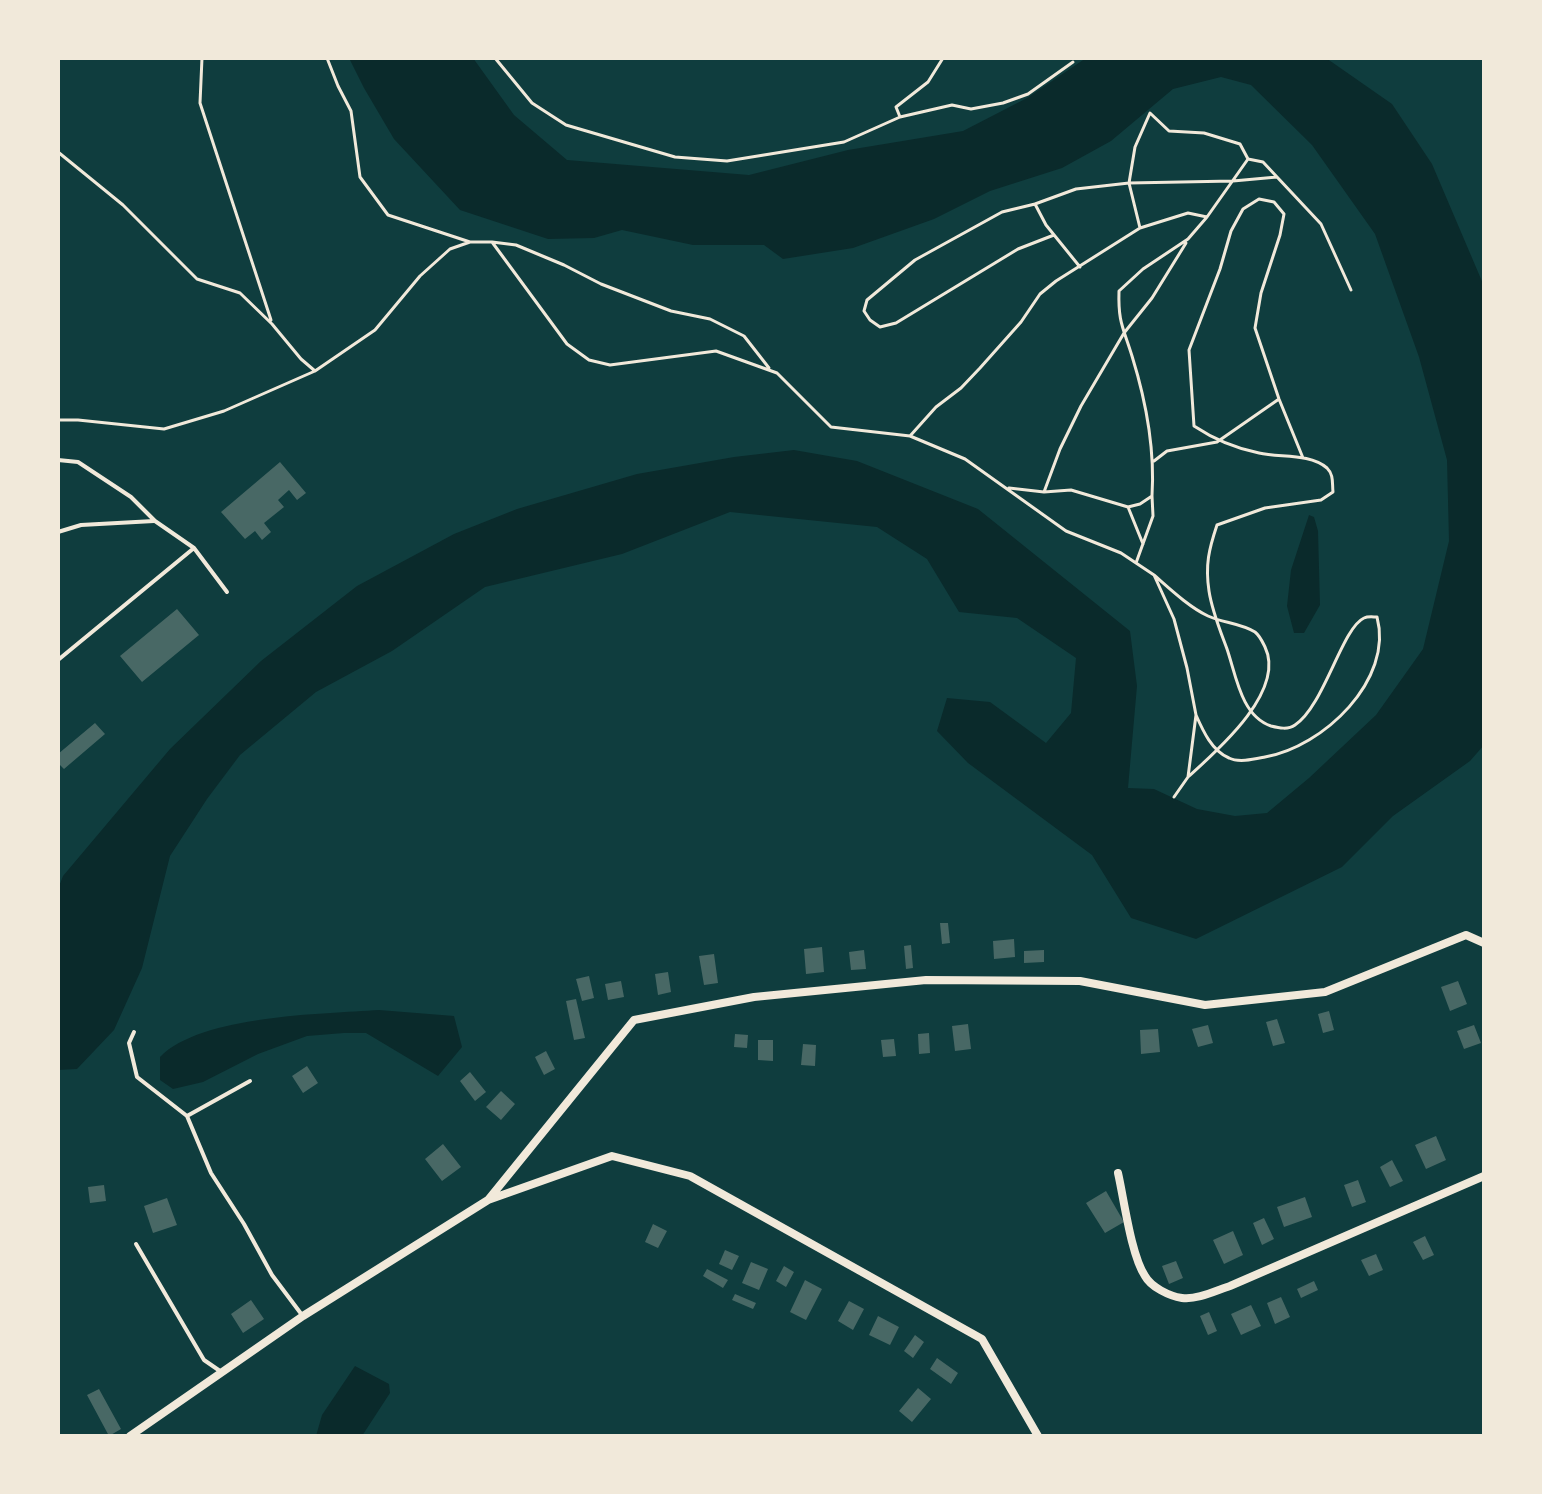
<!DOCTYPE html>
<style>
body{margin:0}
#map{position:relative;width:1542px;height:1494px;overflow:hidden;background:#0f3d3e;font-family:Commissioner,sans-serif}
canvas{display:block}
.frame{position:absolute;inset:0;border:60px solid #f1e9da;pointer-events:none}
</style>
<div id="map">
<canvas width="1542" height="1494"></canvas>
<div class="frame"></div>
</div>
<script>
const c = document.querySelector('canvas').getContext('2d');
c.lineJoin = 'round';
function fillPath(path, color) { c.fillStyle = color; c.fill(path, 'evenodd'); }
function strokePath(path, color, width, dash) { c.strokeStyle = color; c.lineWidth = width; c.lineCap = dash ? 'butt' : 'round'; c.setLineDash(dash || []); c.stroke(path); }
fillPath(new Path2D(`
 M349 58H473L514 115 567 160 749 175 848 150 963 131 1027 98 1086 58H1326L1392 104 1432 164 1484 286V745L1470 761 1393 816 1342 867 1196 939 1131 918 1092 855 968 763 937 731 947 698 990 702 1046 743 1071 713 1076 658 1017 618 959 612 927 559 877 527 730 512 622 554 485 587 392 651 316 692 240 755 207 799 170 856 142 968 114 1030 77 1069 58 1070V889L63 876 170 749 261 661 357 586 454 534 517 509 637 474 734 457 794 450 857 461 978 509 1130 631 1137 686 1128 788 1154 789 1197 809 1235 816 1267 813 1309 778 1376 715 1423 649 1449 541 1447 460 1419 357 1375 234 1312 145 1251 85 1221 77 1173 89 1111 141 1062 168 990 191 934 219 853 248 783 259 764 245H693L622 230 594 238 548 239 460 210 394 139 364 88Z
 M1309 515 1314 517 1318 531 1320 605 1304 633H1294L1287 606 1291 570Z
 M379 1010 454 1016 462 1047 438 1076 366 1033H344L307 1036 258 1054 203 1082 173 1089 160 1080V1057C201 1015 323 1014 379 1010Z
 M355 1366 389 1384 390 1393 362 1436H316L322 1415Z`), '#0a2a2b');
fillPath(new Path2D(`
 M280 462 306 493 297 500 289 490 278 500 284 507 264 523 271 532 262 540 255 531 245 539 221 512Z
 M177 609 199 635 142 682 120 656Z
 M95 723 105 734 64 769 58 763V754Z
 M940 923H948L950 943 942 944Z
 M1014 939 1015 957 994 959 993 941Z
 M911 945 913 968 906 969 904 946Z
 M822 947 824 972 806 974 804 949Z
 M864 950 866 969 851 970 849 952Z
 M1044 950V962L1024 963V951Z
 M714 954 718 983 704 985 699 956Z
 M668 972 671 992 658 995 655 974Z
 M589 976 594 998 582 1001 576 979Z
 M621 981 624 997 608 1000 605 984Z
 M1458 981 1467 1004 1450 1011 1441 987Z
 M576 999 585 1038 574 1040 566 1001Z
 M1329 1011 1334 1030 1323 1033 1318 1014Z
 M1277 1019 1285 1043 1273 1046 1266 1022Z
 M968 1024 971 1049 955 1051 952 1026Z
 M1208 1025 1213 1043 1198 1047 1192 1029Z
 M1474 1025 1481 1043 1464 1049 1457 1031Z
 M1158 1029 1160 1052 1141 1054 1140 1030Z
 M929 1033 930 1053 919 1054 918 1034Z
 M735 1034 748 1035 747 1048 734 1047Z
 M894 1039 896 1056 883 1057 881 1040Z
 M758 1040H773V1061L758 1060Z
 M803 1044 816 1045 815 1066 801 1065Z
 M546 1051 555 1069 544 1075 535 1057Z
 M307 1066 318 1083 303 1093 292 1076Z
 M470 1072 486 1092 475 1101 460 1081Z
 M501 1091 515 1104 501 1120 486 1107Z
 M1436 1136 1446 1160 1426 1169 1415 1145Z
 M443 1144 461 1167 442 1181 425 1159Z
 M1392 1160 1403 1181 1390 1187 1380 1167Z
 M1358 1180 1366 1202 1352 1207 1344 1185Z
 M104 1185 106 1201 90 1203 88 1187Z
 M1106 1191 1124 1222 1105 1233 1086 1203Z
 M1305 1197 1312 1217 1284 1227 1277 1207Z
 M167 1198 177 1225 153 1233 144 1206Z
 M1264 1218 1274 1239 1262 1245 1253 1223Z
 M653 1224 667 1231 658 1248 645 1242Z
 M1233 1231 1243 1255 1224 1264 1213 1240Z
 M1425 1236 1434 1255 1423 1260 1413 1242Z
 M725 1250 739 1256 732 1270 719 1264Z
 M1376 1254 1383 1270 1369 1276 1361 1260Z
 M1176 1261 1183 1278 1169 1284 1162 1266Z
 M751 1262 768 1269 759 1290 742 1283Z
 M784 1266 794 1272 786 1287 776 1281Z
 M707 1269 728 1280 723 1288 703 1276Z
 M805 1280 822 1289 806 1320 790 1312Z
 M1314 1281 1318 1290 1301 1298 1297 1289Z
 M735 1294 756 1303 753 1309 732 1300Z
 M1281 1297 1290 1317 1275 1324 1267 1303Z
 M251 1300 264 1319 243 1333 231 1314Z
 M849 1301 864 1309 853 1330 838 1321Z
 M1251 1305 1261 1326 1241 1335 1231 1314Z
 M1209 1312 1217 1331 1208 1335 1200 1316Z
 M878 1316 899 1327 890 1345 869 1335Z
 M915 1335 924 1342 913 1358 904 1351Z
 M937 1358 958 1373 951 1384 930 1369Z
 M918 1388 931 1399 912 1422 899 1411Z
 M99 1389 121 1429 109 1436 87 1395Z`), '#486865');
strokePath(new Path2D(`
 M202 58 200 103 271 320
 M327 58 338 86 351 111 360 177 388 215 470 242
 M495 58 532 103 566 125 675 157 727 161 844 142 900 117
 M943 58 928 82 896 107 900 117 952 105 971 109 1003 103 1028 94 1073 62
 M58 152 123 205 197 279 240 293 272 324 301 359 315 371 375 330 420 276 450 249 470 242H492L516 245 564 265 601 284 671 311 710 319 744 336 769 368
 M1248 159 1263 162 1277 177
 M1035 204 1076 189 1129 183 1233 181 1277 177 1321 224 1351 290
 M1140 228 1188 213 1207 217
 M1054 235 1018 249 896 323 880 327 870 320 864 311 867 300 915 260 1002 212 1035 204 1046 225 1080 267
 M492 242 567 344 589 360 610 365 716 351 777 373 831 427 910 436 936 407 961 388 980 368 1021 322 1040 294 1056 281 1140 228 1129 183 1135 147 1150 113 1169 131 1204 133 1240 144 1248 159 1207 217 1188 239 1143 269 1119 291C1118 322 1123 327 1132 356 1146 401 1155 449 1152 496L1140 504 1128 507 1071 490 1044 492 1009 488
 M58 420H78L164 429 224 411 315 371
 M910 436 965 459 1066 531 1121 553 1154 575 1174 619 1187 668 1196 715 1188 777C1218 750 1286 691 1265 647 1262 641 1260 636 1255 632 1240 623 1223 623 1208 616 1189 607 1170 589 1154 575
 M1154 461 1167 451 1217 442 1279 399
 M1044 492 1060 449 1081 406 1124 333 1152 298 1186 243
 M1128 507 1143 544
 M1136 563 1153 516 1152 496
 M1196 715C1203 731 1212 751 1229 758 1239 763 1255 759 1265 757 1323 747 1394 680 1377 617 1373 617 1368 616 1364 618 1342 628 1324 706 1295 725 1288 730 1279 728 1271 726 1241 716 1236 675 1227 649 1220 630 1212 611 1209 591 1205 565 1209 549 1217 525L1265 508 1321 500 1333 492C1332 483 1334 475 1327 468 1309 453 1280 458 1259 453 1234 448 1215 440 1194 426L1189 350 1220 269 1231 231 1243 209 1259 199 1274 202 1284 214 1280 235 1261 293 1255 328 1279 399 1303 458
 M1174 797 1188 777`), '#f1e9da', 3);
strokePath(new Path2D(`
 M58 460 78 462 131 497 155 521 194 548 227 592
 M58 532 81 525 154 521
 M58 660 194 548
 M134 1032 129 1043 137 1077 187 1116 211 1173 244 1224 272 1275 302 1315
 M187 1116 250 1081
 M136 1244 204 1360 220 1371`), '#f1e9da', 4);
strokePath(new Path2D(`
 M1118 1173C1124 1199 1131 1255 1145 1276 1151 1287 1169 1296 1182 1298 1197 1300 1215 1291 1230 1286L1484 1176
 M488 1200 634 1020 754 997 926 980 1080 981 1205 1005 1325 992 1466 935 1484 943
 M130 1436 303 1316 488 1200 612 1156 690 1176 982 1339 1038 1436`), '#f1e9da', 8);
</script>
